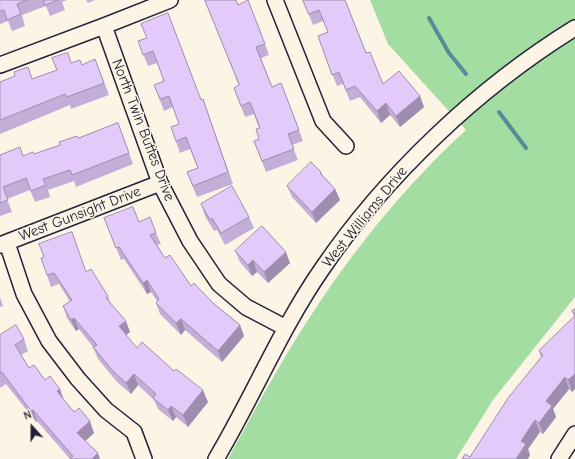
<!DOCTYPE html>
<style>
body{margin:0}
#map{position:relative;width:575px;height:459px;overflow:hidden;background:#fcf5e5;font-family:"Comic Neue",sans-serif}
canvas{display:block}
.north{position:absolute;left:12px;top:407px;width:40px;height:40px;-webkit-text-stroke:3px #fcf5e5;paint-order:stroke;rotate:339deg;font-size:11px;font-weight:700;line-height:16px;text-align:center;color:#22223b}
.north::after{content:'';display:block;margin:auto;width:14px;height:18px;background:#22223b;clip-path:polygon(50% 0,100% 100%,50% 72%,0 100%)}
</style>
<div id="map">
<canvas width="575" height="459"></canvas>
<div class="north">N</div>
</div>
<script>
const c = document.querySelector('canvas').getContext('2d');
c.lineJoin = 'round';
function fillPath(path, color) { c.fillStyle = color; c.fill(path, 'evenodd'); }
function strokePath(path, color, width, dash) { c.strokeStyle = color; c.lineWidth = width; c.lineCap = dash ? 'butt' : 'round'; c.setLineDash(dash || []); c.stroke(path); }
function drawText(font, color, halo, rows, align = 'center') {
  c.font = font + ' "Comic Neue",sans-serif'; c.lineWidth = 3; c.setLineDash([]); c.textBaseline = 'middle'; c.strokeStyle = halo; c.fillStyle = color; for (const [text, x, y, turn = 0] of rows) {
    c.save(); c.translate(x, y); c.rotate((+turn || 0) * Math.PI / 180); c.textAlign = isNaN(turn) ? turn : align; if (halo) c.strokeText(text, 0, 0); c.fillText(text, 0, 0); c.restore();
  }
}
fillPath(new Path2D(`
 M370 0H575V297L493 400 456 459H228C254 412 279 364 308 320 353 250 405 186 466 130L388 44Z`), '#a4dda1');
strokePath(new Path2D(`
 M429 18 449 53 466 74
 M499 112 526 148`), '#598a98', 4);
const street = new Path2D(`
 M275 0 323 121 346 146
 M104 26 160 183 190 241 219 284 246 307 286 328
 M0 65 104 26 170 0
 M7 243 24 294 49 341 78 379 106 410 134 432 144 459
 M0 245 160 183
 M216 459C253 397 281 328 322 269 386 175 478 88 575 28
 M559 459 575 434`);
strokePath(street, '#22223b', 18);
strokePath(street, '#fcf5e5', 15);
fillPath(new Path2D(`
 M0 0H67L62 2 65 10 50 16 46 6 22 15 25 26 12 31 8 21 0 24Z
 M86 0H95L88 3Z
 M205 0 238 5 265 44 269 55 261 58 272 87 281 83 303 141 292 145 298 160 266 172 254 141 259 139V128L254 114 245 117 234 88 239 86Z
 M303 0H345L366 53 383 84 420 96 424 107 400 127 390 115 381 123 360 97 350 101 343 84 337 86 318 36 328 32 323 21 313 25Z
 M147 38 201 100 203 99 233 184 197 197 187 172 198 168 190 149 180 153 171 127 179 124 173 107 164 111 154 85 164 81 157 63 148 66 138 41Z
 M95 59 109 95 71 109 70 105 0 134V82L32 79 56 70 71 63 82 65Z
 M118 123 133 164 76 187 74 181 48 190 50 197 35 202 30 190 7 199 12 212 0 216V155L23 156 34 154 60 145 78 138Z
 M321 172 323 176 335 189 340 200 316 223 292 197 287 186Z
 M201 204 249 217 254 228 225 245 217 230 214 231 205 216Z
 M104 218 139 222 156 233 161 244 157 245 165 258 191 286 213 303 240 325 244 336 222 362 185 330 181 335 160 314 156 303 157 301 151 292 147 294 124 259 121 260Z
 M235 251 290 263 268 283 257 272 252 276 240 262Z
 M41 258 86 272 108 296 110 302 130 332 126 335 137 348 208 402 188 427 176 417 173 421 158 409 154 400 138 385 131 394 117 382 98 359 93 347 79 329 76 331 67 318 63 306 70 302 59 284 51 287Z
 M0 297 3 306 0 307Z
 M575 309V389L572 392 569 389 553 409 556 417 543 434 540 432 528 449 530 455 470 457 541 357 539 351 574 317 572 311Z
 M0 335 24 339 28 351 21 355 29 368 45 380 60 389 63 399 74 412 94 433 85 441 70 459 37 421 36 422 6 384 0 388Z`), '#c3aed7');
fillPath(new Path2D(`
 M420 96 424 107 400 127 396 116Z
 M386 103 390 115 381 123 377 111Z
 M335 189 340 200 316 223 312 212Z
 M286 252 290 263 268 283 264 272Z
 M253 260 257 272 252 276 248 265Z
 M147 280 151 292 147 294 143 283Z
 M74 318 79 329 76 331 71 320Z
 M181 319 185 330 181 335 176 323Z
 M126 321 130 332 123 338 119 326Z
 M240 325 244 336 222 362 218 351Z
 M134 374 138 385 131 394 126 383Z
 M575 374V389L572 392 568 380Z
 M565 377 569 389 553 409 556 417 543 434 539 423 546 401Z
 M60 389 64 401 57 391Z
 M203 390 208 402 188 427 183 415Z
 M171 406 176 417 173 421 168 410Z
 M33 410 37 421 36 422 31 411Z
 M535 420 540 432 528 449 530 455 528 459H515L521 441Z
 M90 421 94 433 81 445 77 433Z
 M98 453 100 459H92Z`), '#9f8daf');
const building = new Path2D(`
 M0 0H27L17 4 21 14 7 20 4 10 0 11Z
 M44 0H58L45 5Z
 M205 0H236L238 5 248 0 265 44 256 47 272 87 281 83 299 130 288 134 294 149 262 161 254 141 259 139 256 129 260 128 250 102 241 106 234 88 239 85Z
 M303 0H345L366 53 370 52 383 84 399 71 420 96 396 116 386 103 377 111 355 86 346 90 339 72 332 75 318 36 328 32 319 10 309 14Z
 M168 13 201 100 203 99 228 172 193 186 187 172 198 168 186 137 176 141 171 127 179 124 169 96 160 99 154 85 164 81 153 51 143 55 138 41 147 38 141 24Z
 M68 53 71 63 80 60 82 65 95 59 104 83 67 97 65 94 0 120V82L15 76 14 72 28 67 32 79 57 70 52 58Z
 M118 123 129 153 72 175 70 170 43 179 46 185 31 191 26 178 3 187 8 200 0 203V155L20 147 23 156 33 152 34 154 60 145 59 142 77 136 78 138Z
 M311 162 321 172 320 173 335 189 312 212 287 186Z
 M232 186 249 217 221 233 212 218 210 220 201 204Z
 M133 207 139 222 150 217 156 233 150 235 165 258 170 255 191 286 194 283 213 303 240 325 218 351 181 319 176 323 156 303 159 299 147 280 143 283 119 247 116 248 104 218Z
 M262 226 286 252 264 272 253 260 248 265 235 251Z
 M72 232 86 272 91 269 108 296 106 298 126 321 119 326 137 348 142 342 174 371 176 369 203 390 183 415 171 406 168 410 153 398 156 394 134 374 126 383 113 371 93 347 97 345 74 318 71 320 63 306 72 300 54 273 47 275 41 258 44 257 39 244Z
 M575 309V315L572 311Z
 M575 316V374L568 380 565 377 546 401 552 406 539 423 535 420 521 441 526 444 516 459H462L465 454 470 457 508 398 543 355 539 351Z
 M16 325 24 339 15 345 29 368 34 365 45 380 50 376 60 389 57 391 74 412 79 408 90 421 77 433 98 453 92 459H70L73 456 33 410 31 411 2 372 0 373V335Z`);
fillPath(building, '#e3cafa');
strokePath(building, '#9f8daf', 1);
drawText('15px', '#22223b', '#fcf5e5', [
 ["North Twin Buttes Drive",143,130,69],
 ["West Gunsight Drive",80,214,-21],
 ["West Williams Drive",365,217,-51]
]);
</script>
